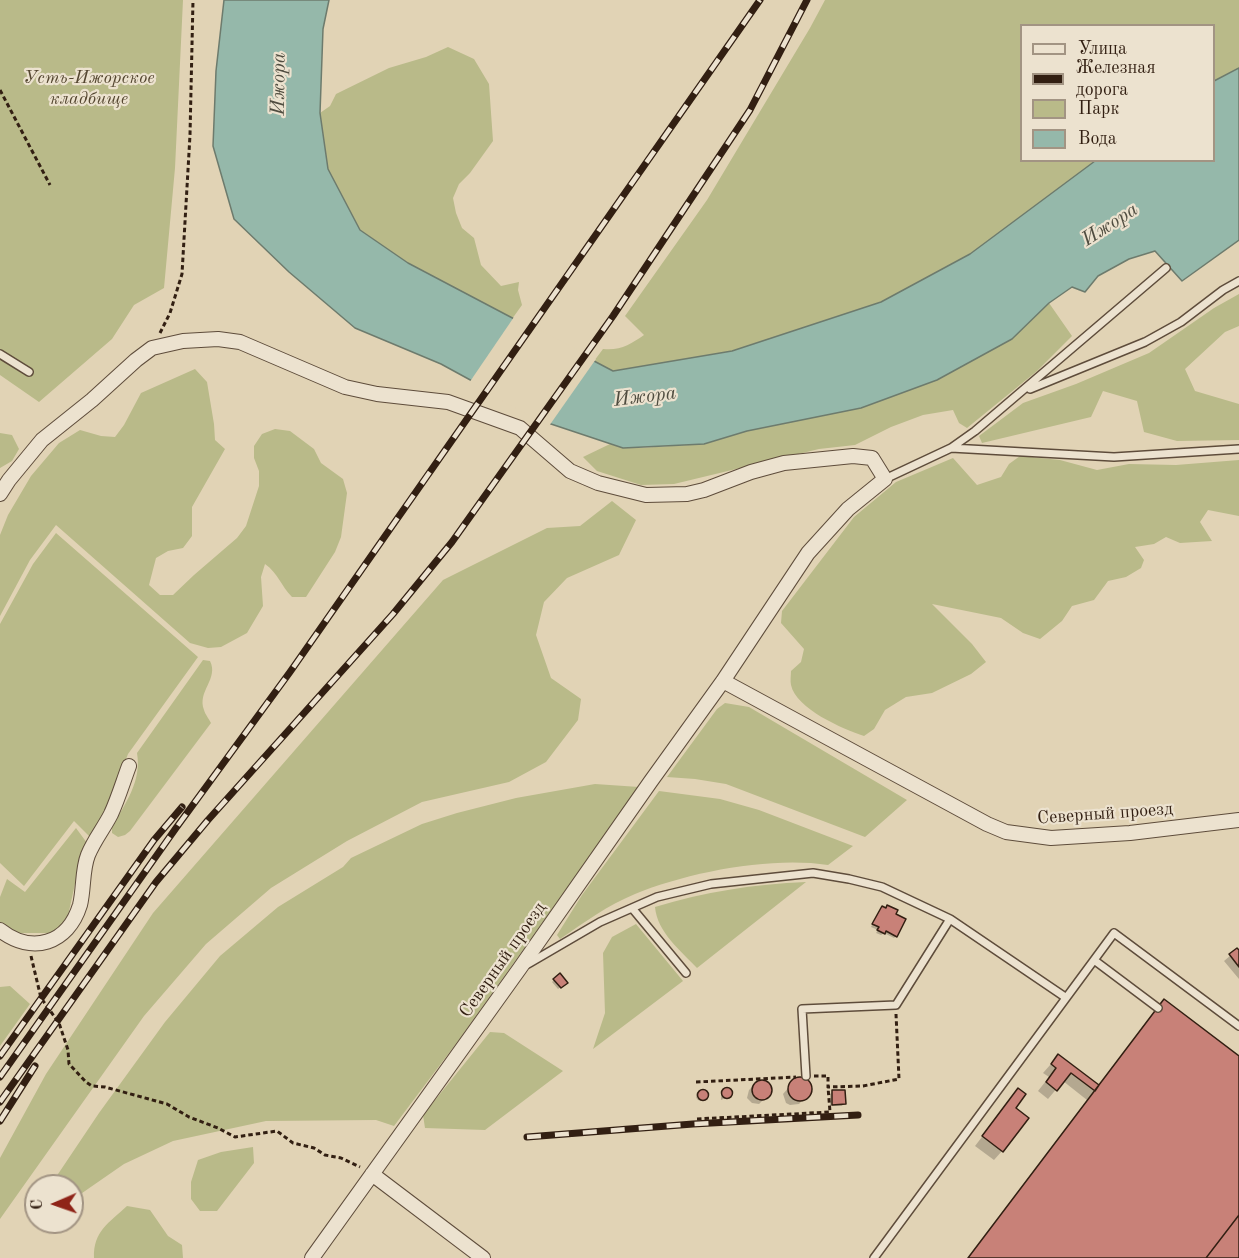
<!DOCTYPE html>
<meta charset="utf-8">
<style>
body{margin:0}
#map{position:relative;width:1239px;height:1258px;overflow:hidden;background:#e1d3b5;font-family:"Old Standard TT",serif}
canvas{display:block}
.legend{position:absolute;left:1020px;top:24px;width:195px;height:138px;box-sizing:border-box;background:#ece2cf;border:2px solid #a29483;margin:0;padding:8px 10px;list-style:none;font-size:18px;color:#321f12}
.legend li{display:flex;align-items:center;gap:12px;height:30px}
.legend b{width:30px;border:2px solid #a29483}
.north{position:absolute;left:24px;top:1174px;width:60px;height:60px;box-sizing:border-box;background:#ece2cf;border:2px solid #a29483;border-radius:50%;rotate:268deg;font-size:16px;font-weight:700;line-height:24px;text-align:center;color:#321f12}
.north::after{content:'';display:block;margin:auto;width:21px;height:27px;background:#8f2418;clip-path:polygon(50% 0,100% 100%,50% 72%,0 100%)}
</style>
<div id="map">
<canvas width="1239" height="1258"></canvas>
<ul class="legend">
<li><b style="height:8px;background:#ece2cf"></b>Улица</li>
<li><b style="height:8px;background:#321f12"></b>Железная дорога</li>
<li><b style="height:16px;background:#b9ba89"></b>Парк</li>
<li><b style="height:16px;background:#95b8aa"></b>Вода</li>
</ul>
<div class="north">С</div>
</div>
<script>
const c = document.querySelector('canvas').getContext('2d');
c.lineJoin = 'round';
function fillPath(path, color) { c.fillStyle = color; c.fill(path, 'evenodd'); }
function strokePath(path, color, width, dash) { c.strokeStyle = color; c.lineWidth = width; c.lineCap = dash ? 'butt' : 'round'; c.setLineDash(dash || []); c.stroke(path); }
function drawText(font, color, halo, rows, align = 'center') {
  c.font = font + ' "Old Standard TT",serif'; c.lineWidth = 4.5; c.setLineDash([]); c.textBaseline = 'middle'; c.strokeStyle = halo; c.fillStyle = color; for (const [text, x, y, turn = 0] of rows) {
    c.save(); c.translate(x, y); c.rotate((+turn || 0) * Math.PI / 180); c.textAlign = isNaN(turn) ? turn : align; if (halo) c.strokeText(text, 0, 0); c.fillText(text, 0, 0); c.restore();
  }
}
fillPath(new Path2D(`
 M0 0H183L175 168 164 288 134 305 112 339 39 402 0 375Z
 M825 0H1239V68L1214 81V26H1022V160L1095 161 970 254 881 302 732 351 613 371 594 361 603 349C620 351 631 344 644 335L625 316 707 200 810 28Z
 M448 47 474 59 489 84 493 141 470 173 459 184 453 198 456 213 462 228 474 238 481 265 501 286 519 282 518 290 522 305 512 319 408 263 360 230 328 169 320 113 330 106 336 94 389 68 426 57Z
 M1239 294V326L1225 332 1185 369 1195 391 1239 404V440L1177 441 1144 432 1137 401 1103 391 1091 417 982 443 979 436 1023 403 1076 384 1149 353 1214 308Z
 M1049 303 1072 336 1037 371 967 428 959 423 953 410 923 415 891 427 855 445 819 449 674 484 641 485 597 471 583 457 610 444 623 448H639L704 444 747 431 861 408 937 380 1012 339Z
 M195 369 207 382 214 424 215 440 225 449 192 507V536L183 548 168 551 156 558 149 585 160 595H173L194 575 237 538 246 526 259 486V471L254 458V446L262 434 275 429 290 431 314 449 321 463 343 479 347 493 341 537 335 552 306 597H292C281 586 278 573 265 564L261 577 263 606 247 633 221 647 208 648 190 643 56 525 30 560 0 616V535L8 515 31 476 59 443 80 430 101 436 115 437 124 425 141 393Z
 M0 433 12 435 19 449 12 461 0 468Z
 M1020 456 1060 460 1097 470 1129 464 1176 465 1239 460V516L1208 510 1200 522 1212 541 1180 543 1166 537 1154 544 1135 547 1144 560 1141 568 1126 577 1108 581 1094 600 1072 606 1062 621 1040 639 1023 633 1001 618 932 604 972 644 986 662 971 674 932 693 906 697 885 710 874 729 864 736C843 729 796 709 791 685 790 681 791 675 791 671L801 662 804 649 781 623 782 611 854 517 896 482 953 458 977 485 1001 477 1009 464Z
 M612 501 636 520 619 555 567 578 544 602 536 635 551 678 581 699 578 720 546 762 509 782 422 802 347 841 271 888 206 944 144 1016 0 1219V1158L46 1074 153 913 443 580 547 528 580 526Z
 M56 533 198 657 128 754 107 808 90 837 74 821 24 886 0 863V624L33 564Z
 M203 660 210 661C219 679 197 691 204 710 205 714 209 719 211 723L130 831 125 835 118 837 112 833V827C125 804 142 781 137 753Z
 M725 703 749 707 907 800 865 837 726 784 695 779 667 777 717 709Z
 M595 784 639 787 461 1037 394 1126 376 1120 266 1121 173 1141 124 1164 72 1200V1186H50L99 1113 165 1022 220 956 278 907 343 867 351 858 422 824 457 813 516 798Z
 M659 791 720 799 759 810 853 846 828 865C772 856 688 872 635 894 608 905 585 922 560 939L557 935 582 895Z
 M76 828 87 843 79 865 68 916 56 933H14L0 923V897L7 879 25 892Z
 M806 882 697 968C681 951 657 932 655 907 704 892 754 884 806 882Z
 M636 924 683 981 593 1049 605 1013 603 953 612 937Z
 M10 986 30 1004 0 1046V987Z
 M490 1032 504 1033 563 1071 485 1130 425 1128 423 1115Z
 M253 1147 254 1163 217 1211H200L191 1199V1182L198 1160 221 1152Z
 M127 1206 150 1210 168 1236 182 1245 183 1258H94C93 1231 109 1223 127 1206Z`), '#b9ba89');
const water = new Path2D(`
 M224 0H329L323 29 320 113 328 169 360 230 408 263 613 371 732 351 881 302 970 254 1095 161 1214 160V81L1239 68V240L1182 281 1155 251 1129 259 1098 276 1085 292 1072 287 1049 303 1012 339 937 380 861 408 747 431 704 444 623 448 551 424 441 364 355 328 289 272 234 219 213 146 216 71Z`);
fillPath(water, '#95b8aa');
strokePath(water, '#6d7b6d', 1.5);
fillPath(new Path2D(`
 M514 317 596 359 549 426 469 383Z`), '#e1d3b5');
fillPath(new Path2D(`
 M880 910 894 914 896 936 894 938 884 933 881 935 876 933 878 930 871 927Z
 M1237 950 1239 953V979L1224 961Z
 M559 975 566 983 558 989 552 982Z
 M1156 1009 1239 1058V1258H967L1087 1100 1063 1081 1048 1099 1038 1091 1049 1077 1043 1073 1058 1056 1098 1086Z
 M803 1079 808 1083 809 1093 799 1104 790 1105 786 1103 783 1094 795 1080Z
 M762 1081 767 1083 770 1088 769 1094 759 1104 752 1103 747 1098 749 1090 755 1084Z
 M726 1089 731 1093 730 1096 721 1100V1094Z
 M1018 1090 1002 1151 994 1160 975 1146Z
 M696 1096a5 5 0 1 1 10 0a5 5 0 1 1-10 0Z
 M832 1092 844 1103 842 1106H830V1094Z`), '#0003');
const building = new Path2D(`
 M887 905 898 910 896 914 906 919 897 937 886 931 885 934 877 930 879 927 872 924 882 906 886 908Z
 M1237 948 1239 950V967L1229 954Z
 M560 973 568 983 561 988 553 979Z
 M1164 999 1239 1056V1215L1206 1258H968Z
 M1058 1054 1099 1085 1095 1091 1071 1073 1057 1091 1046 1082 1056 1068 1051 1064Z
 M788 1089a12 12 0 1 1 24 0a12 12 0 1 1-24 0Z
 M752 1090a10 10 0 1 1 20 0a10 10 0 1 1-20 0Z
 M721.5 1093a5.5 5.5 0 1 1 11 0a5.5 5.5 0 1 1-11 0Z
 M1018 1088 1026 1094 1016 1108 1029 1118 1003 1152 982 1136Z
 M697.5 1095a5.5 5.5 0 1 1 11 0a5.5 5.5 0 1 1-11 0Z
 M832 1090H845L846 1104 832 1105Z
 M1239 1215V1258H1206Z`);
fillPath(building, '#c88178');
strokePath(building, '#321f12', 1.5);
const lane = new Path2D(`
 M0 354 29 372
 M1030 389 1145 342 1181 322 1223 290 1239 281
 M951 448 1114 457 1239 449
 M885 479 951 448 975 431 1166 268
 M632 908 686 973
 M1094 960 1158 1008
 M528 964 600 922 657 897 711 884 813 873 849 879 882 887 950 919 1065 997
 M806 1076 802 1009 896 1005 950 919
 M874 1258 1114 933 1239 1026`);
const street = new Path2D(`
 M0 494 9 480 42 440 92 400 136 360 152 348 183 341 218 339 240 342 345 387 377 394 448 402 520 428 570 471 598 483 646 495 687 494 704 490 751 472 784 463 853 456 872 458 885 479 848 509 808 553 723 681 651 781 520 968 312 1258
 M723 681 987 824 1006 832 1051 838 1130 833 1239 820
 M0 930C32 955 68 944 80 905 84 889 82 870 88 855 94 840 104 828 111 814 118 799 123 782 129 766
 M372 1174 483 1258`);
strokePath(lane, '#5e4c3b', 10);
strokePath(street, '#5e4c3b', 16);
strokePath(new Path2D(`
 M0 90 50 185
 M160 333 170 313 182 274 190 135 193 0
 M31 956 41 998 59 1023 68 1050 69 1064 86 1082 92 1086 105 1087 167 1104 189 1117 218 1128 235 1137 277 1131 293 1143 314 1148 325 1155 341 1158 360 1167
 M814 1076H828V1087L863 1086 899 1079 896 1014
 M696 1082 796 1077
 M697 1119 830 1112 828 1087`), '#321f12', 3, [4.5, 3]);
strokePath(lane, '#ece2cf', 7);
strokePath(street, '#ece2cf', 14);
const rail = new Path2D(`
 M0 1056 154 840 182 807
 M0 1077 176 828 290 672 760 0
 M0 1102 156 882 208 820 393 614 452 542 613 316 750 110 807 0
 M0 1121 35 1066
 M527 1137 693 1124 858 1115`);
strokePath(rail, '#321f12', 7);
strokePath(rail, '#ece2cf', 4.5, [14]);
drawText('italic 18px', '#544630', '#ece2cf', [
 ["Усть-Ижорское",89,78],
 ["кладбище",89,99]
]);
drawText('18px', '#321f12', '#ece2cf', [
 ["Северный проезд",1105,814,-4],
 ["Северный проезд",503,960,-55]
]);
drawText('italic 20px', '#504d40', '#ece2cf', [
 ["Ижора",279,84,-89],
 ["Ижора",1110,225,-33],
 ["Ижора",645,397,-7]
]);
</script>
